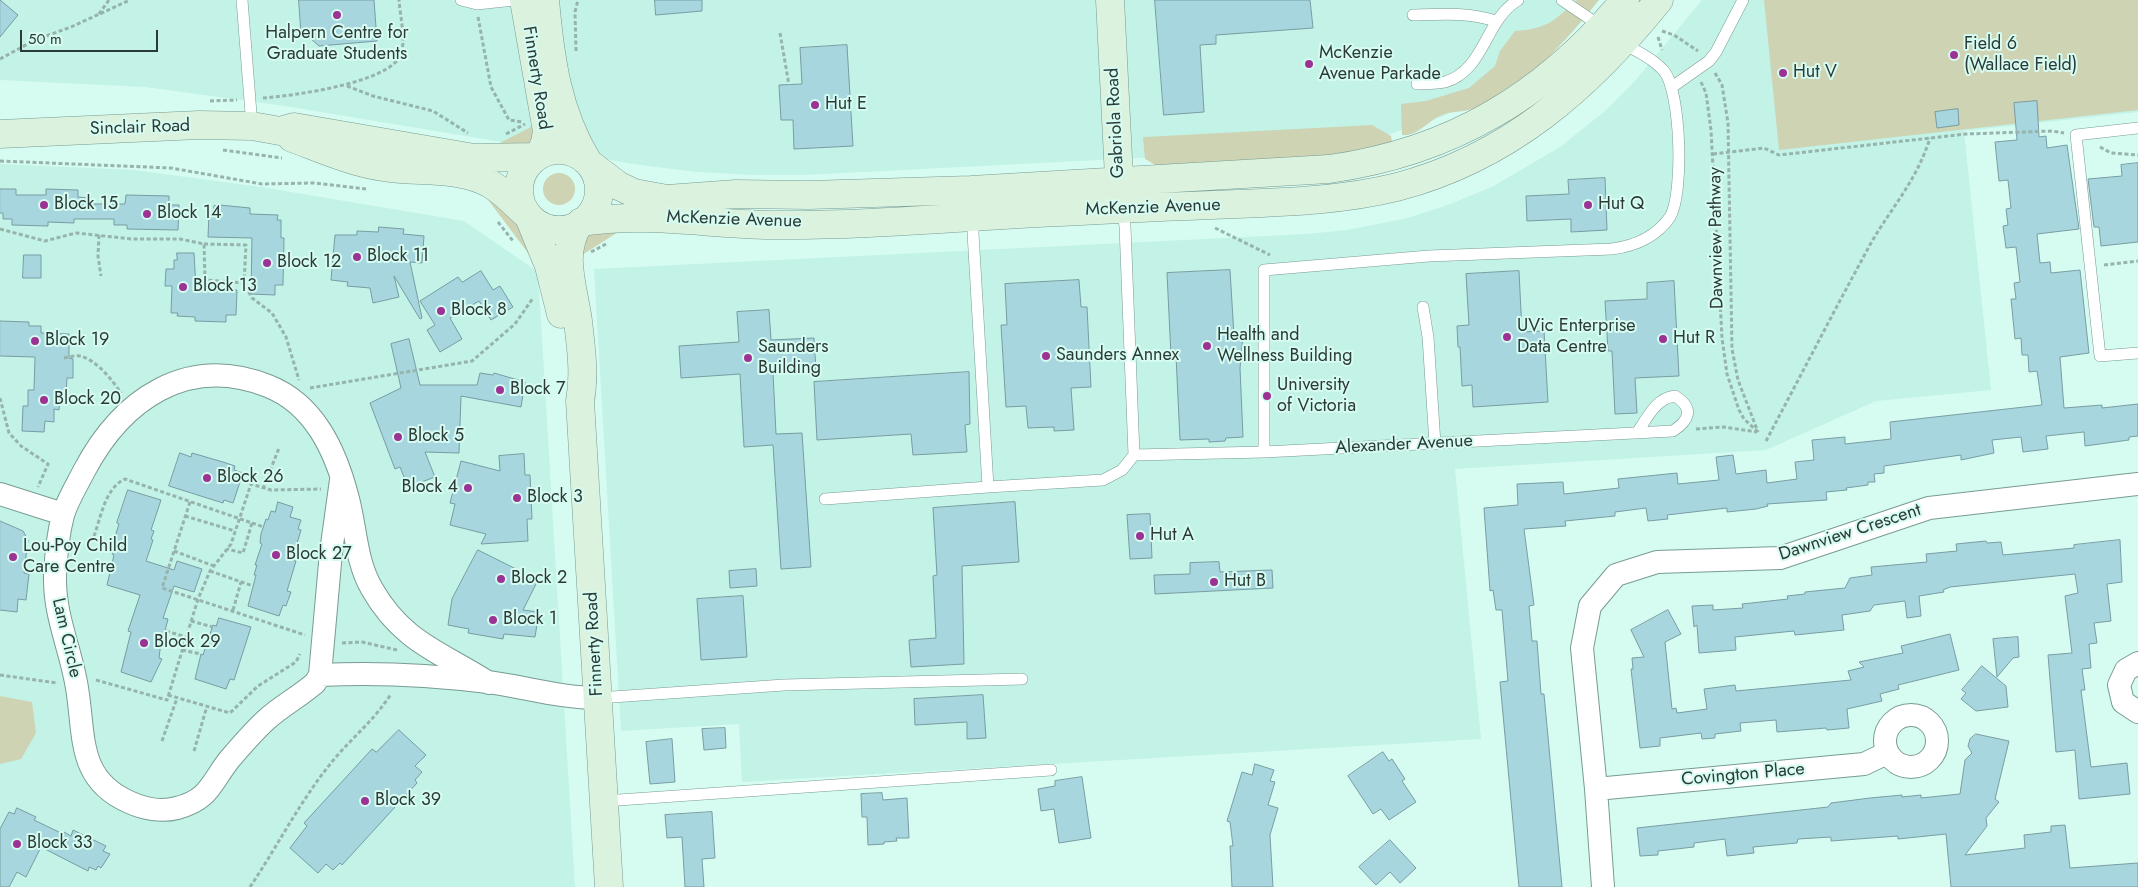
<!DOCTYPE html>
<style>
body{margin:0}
#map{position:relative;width:2138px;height:887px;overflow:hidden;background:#d6fcf2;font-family:Jost,sans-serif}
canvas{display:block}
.scale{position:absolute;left:20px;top:30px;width:138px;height:22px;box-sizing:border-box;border:2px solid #2c3a37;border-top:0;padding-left:6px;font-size:15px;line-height:18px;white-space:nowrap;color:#2c3a37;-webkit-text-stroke:4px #d6fcf2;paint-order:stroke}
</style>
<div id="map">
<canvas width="2138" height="887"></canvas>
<div class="scale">50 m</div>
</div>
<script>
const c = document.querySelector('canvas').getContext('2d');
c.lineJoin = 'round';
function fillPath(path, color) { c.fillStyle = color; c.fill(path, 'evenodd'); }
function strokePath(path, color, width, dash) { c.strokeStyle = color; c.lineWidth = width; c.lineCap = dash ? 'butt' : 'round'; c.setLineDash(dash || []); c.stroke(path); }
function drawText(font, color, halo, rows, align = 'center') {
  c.font = font + ' Jost,sans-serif'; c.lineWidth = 4; c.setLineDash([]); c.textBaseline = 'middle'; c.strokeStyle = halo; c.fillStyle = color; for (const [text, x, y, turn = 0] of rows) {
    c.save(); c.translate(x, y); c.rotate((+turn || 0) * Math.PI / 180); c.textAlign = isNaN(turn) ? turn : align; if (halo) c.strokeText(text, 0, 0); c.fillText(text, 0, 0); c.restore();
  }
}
fillPath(new Path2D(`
 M0 0H1594L1479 98 1441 117 1375 139 1315 149 805 175H753L697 172 640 165 285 106 145 87 0 80Z
 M1702 0H2138V112L1964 131 1991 390 1876 401 1766 450 1455 469 1481 739 742 782 739 724 621 731 594 269 1306 234 1347 230 1408 218 1445 206 1492 187 1560 147 1605 111 1635 81Z
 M0 164 134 170 261 187 464 221 538 272 575 887H0Z`), '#c3f2e6');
fillPath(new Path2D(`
 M1577 0H1599C1564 43 1526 88 1472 109 1463 112 1452 111 1442 115 1429 120 1417 137 1402 135L1401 104 1426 101 1469 88 1495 66 1500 51 1515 31C1547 29 1554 21 1577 0Z
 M1764 0H2138V110L1779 150Z
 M537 124 530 145 492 147Z
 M1372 125 1391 136 1393 148 1352 156 1159 167 1145 159 1143 137H1145Z
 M543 189a16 16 0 1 1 32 0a16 16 0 1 1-32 0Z
 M483 193 509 208 537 265Z
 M626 227 582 255 585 235Z
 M0 696 32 702 36 733 21 759 0 764Z`), '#cdd3b3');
const building = new Path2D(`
 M0 0 18 15 0 37Z
 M299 0H374L377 41 319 46 301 30Z
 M655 0H702V11L656 15Z
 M1155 0H1310L1313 28 1216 35V44L1200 45 1204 112 1164 115Z
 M847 45 853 146 794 149 793 120H781L779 85 802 84 800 48Z
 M2037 101 2039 137 2046 136 2047 148 2067 145 2079 229 2037 234 2040 263 2050 262 2051 273 2080 270 2089 353 2060 357 2064 408 2102 405V408L2138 404V436L2129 437V440L2085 446 2084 432 2046 436 2048 449 2023 452 2021 437 1992 440 1994 453 1961 460V455L1884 466V473L1874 474 1875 482H1868V485L1846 488 1847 490 1826 492 1827 500 1767 504 1768 506 1756 509 1727 512V508L1667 515 1668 519 1648 521 1646 508 1615 512V516L1565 521 1566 526 1524 529 1534 605 1529 606 1532 641H1537L1541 694H1544L1562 887H1519L1500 682 1508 681 1502 610H1496L1493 590 1490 591 1484 508 1518 505 1517 484 1563 482 1564 494 1619 488 1618 479 1677 473 1678 484 1719 480 1716 457 1733 455 1736 474 1766 470 1767 483 1797 479 1795 462 1814 460 1812 440 1845 437V444L1891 439 1890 422 2042 405 2037 371 2029 372 2028 355H2022L2021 338 2015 339 2011 299H2016L2014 283 2020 282 2016 247 2006 248 2003 226 2008 225 2006 209 2011 208 2008 180 1999 181 1995 142 2017 140 2014 103Z
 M1958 109 1959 125 1937 128 1935 112Z
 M2138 163V242L2101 246 2099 227H2094L2088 179 2122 176 2121 165Z
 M1605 178 1607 230 1571 232V219L1527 221 1526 196 1569 194 1568 180Z
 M0 189H16V195H46V189L78 190V197L88 198V204H125L126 195 169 196V205H179L178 230 127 229V225H114V219H74V223L48 222V226L12 225V219H3V213H0Z
 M219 205 250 208V214L278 215 277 220H281V238H284L283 285H275V295L251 294 252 238 208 237 209 213H213L214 206Z
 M379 227 404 229 403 234 424 236 422 263 410 262 422 318 420 319 394 276 399 297 373 303 370 288 347 286 348 282 331 280 335 235H357V231L378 232Z
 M177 253H194L196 288 237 290 236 315H226V322L195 321V317L177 316 178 313H171L172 286H165L166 269H174V260H177Z
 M24 255H41V278H23Z
 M1230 270 1234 336H1243L1240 368 1243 437 1226 438 1225 441 1209 442V439L1180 440 1176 356H1171L1167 273Z
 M481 271 493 290 500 286 513 307 491 320 479 301 450 318 462 339 440 352 427 330 435 325 420 301 458 277 462 282Z
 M1519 271 1522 332 1544 331 1548 402 1473 407 1472 385 1462 386 1460 347H1458L1457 326 1469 325 1466 274Z
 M1079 280 1081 307H1087L1091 387 1071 388 1074 430 1054 431V427L1028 428 1026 406 1006 407 1001 325H1007L1005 284Z
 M1674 281 1679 376 1635 378 1637 413 1615 414 1612 351H1608L1605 301 1647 299V283Z
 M769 310 771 340 814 338 816 370 773 373 776 434 802 433 811 567 781 569 773 445 744 447 740 374 681 378 679 346 739 342 737 312Z
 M0 321 29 322V326H41V333L69 334V358L73 359V378H67L66 394H60L59 410 54 409V422L45 421 44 432 22 431 23 406H28V390H34L35 357 0 356Z
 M409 339 420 385H477L480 373 493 375 494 373 525 382 521 407 461 396 459 453 425 452 435 477 408 487 400 467 395 469 370 403 401 388 391 344Z
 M969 372 970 424 965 425 967 452 913 455 911 434 817 440 814 382Z
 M180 453 191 457 192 453 223 462 235 466 234 470 243 473 233 503 224 500 223 503 169 486Z
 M524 454 525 475H530L532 519H527L528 541 481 544 486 534 450 525 455 504 450 503 461 461 500 471 499 456Z
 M128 490 161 500 151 530 154 531 151 539 153 540 146 561 174 570 177 561 202 569 194 592 174 586 163 618 168 619 160 650 159 658 162 659 151 682 121 672 131 632 128 631 140 595 107 585 114 555 112 554 116 544 113 543 119 524 117 523Z
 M278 502 293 507 290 517 301 520 298 529 301 530 292 560 296 561 287 591 291 592 286 606 283 605 279 616 248 606 256 575H254L257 565H255L262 544 260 543 261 534 266 519 268 520 271 511 275 512Z
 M1015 502 1019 562 962 566 964 664 911 667 909 640 936 638 933 576 937 575 933 508Z
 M1150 514 1152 558 1130 559 1127 515Z
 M0 521 23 531 28 540 24 573 29 574 26 600 18 599 17 612 0 610Z
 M2120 540 2122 582 2107 584 2111 621 2094 623 2097 643 2089 644 2091 668 2082 669 2085 690H2081L2091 767 2127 763 2130 794 2079 799 2075 750 2056 752 2048 655 2072 653 2065 596 2078 593 2075 574 1950 587 1943 590 1944 592 1919 596 1921 616 1907 618 1905 601 1874 605 1870 611 1842 615 1844 630 1795 635 1794 631 1735 637 1736 650 1699 653 1697 625 1694 627 1692 606 1713 605V610L1743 608 1742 604 1788 599 1787 596 1805 594V592L1845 588 1850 578 1872 575 1871 567 1927 562 1926 554 1957 551 1956 544 1986 541 1987 543 2001 542 2003 555 2074 548V545Z
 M478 550 538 580 523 610 539 612 535 637 504 634 503 639 468 633 469 629 448 625 452 599Z
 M1219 562 1220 572 1272 570 1273 588 1155 594 1154 575 1190 574V563Z
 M756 569 757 586 730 588 729 571Z
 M743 596 747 657 701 660 697 599Z
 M1668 610 1681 634 1665 642 1672 709 1676 708 1677 713 1707 709 1704 689 1735 685 1736 691 1851 680 1848 671 1864 667 1859 662 1903 653 1901 646 1950 634 1959 670 1898 685 1899 689 1880 694 1882 701 1847 709 1849 728 1827 730 1826 728 1777 732 1776 720 1740 723 1741 731 1715 734V738L1702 739 1701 733 1660 738V746L1640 748 1631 669H1633L1632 658 1644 657 1631 630Z
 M219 618 251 627 234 680 230 679 226 689 195 679 201 654 203 655 213 625 216 626Z
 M2018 637 2019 657 2013 658 1997 677 1993 639Z
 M1982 666 2006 686 2008 707 1976 711 1961 699 1966 693 1962 690Z
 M983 695 986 738 967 739V722L915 725 914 699Z
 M725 728 726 748 704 750 702 729Z
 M399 730 426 755 415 766 422 772 415 780 417 783 342 865 340 863 333 870 326 864 318 873 290 848 307 826 304 823 372 749 376 752Z
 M1976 734 2009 741 1995 799 1999 802 1986 818 1987 826 1965 855 2025 848 2024 835 2051 832V826L2065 825 2070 868 2138 863V887H1951L1946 834 1898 839V836L1831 841V837L1798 839 1797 843 1753 847 1754 853 1727 856 1725 839 1694 843V847L1658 851V855L1640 856 1637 828 1828 807 1831 803 1870 798 1902 795V797L1921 795V798L1960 794 1965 760 1972 753 1968 746 1970 739Z
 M672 739 675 782 650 784 646 742Z
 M1383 752 1389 761 1392 759 1405 779 1402 781 1416 802 1389 820 1381 809 1373 814 1348 776Z
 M1255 764 1274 770 1270 781 1275 782 1268 805 1278 808 1270 835 1273 887H1232L1230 846H1233L1230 822 1227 821 1242 772 1252 775Z
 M1082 777 1091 838 1059 843 1054 809 1041 811 1038 789 1055 786V781Z
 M882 793 883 800 907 798 909 838H896L897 841 884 842V844L868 845 867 817H862L861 794Z
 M17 808 36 817 34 820 63 834 64 832 71 836 73 830 106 846 103 851 110 854 101 868 98 866 96 870 89 867 88 871 41 847 26 877 17 872 9 887H0V829L9 812 14 814Z
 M712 812 715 858 702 859 704 887H685L682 837 667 838 665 815Z
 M1390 840 1416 868 1400 883 1390 872 1376 885 1359 867Z`);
fillPath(building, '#a7d6de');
strokePath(building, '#789da3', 1);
const lane = new Path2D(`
 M242 0 252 126
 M461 0 477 4 514 0
 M1562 0 1602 27
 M1413 15C1442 14 1467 12 1496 21
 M1417 84C1426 84 1436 84 1445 82 1485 70 1484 21 1518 0
 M1672 87 1709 61 1716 52 1743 0
 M2138 128 2076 135 2100 356 2138 353
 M1122 209 1125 226 1134 455
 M1423 307 1428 337 1435 444
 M1264 452V270L1429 256 1612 249C1635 246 1656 237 1670 217 1684 194 1681 92 1664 71 1654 60 1636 50 1622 44
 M1134 455 1264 452 1673 431C1690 420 1694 408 1675 396 1656 398 1647 418 1637 433
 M988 487 1103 480 1122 470 1134 455
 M825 499 988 487 973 233 974 216
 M598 698 784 685 1022 679
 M604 801 1051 770`);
const street = new Path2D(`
 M341 480 331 552 320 675 315 683C299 697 281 706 266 720 253 732 240 747 229 760 211 783 209 800 177 808 162 812 144 809 129 802 77 779 85 736 77 688 71 649 54 617 55 575 56 555 58 534 63 515 68 499 77 485 84 471 122 399 187 354 268 386 314 404 335 450 347 495 356 526 355 560 372 589 403 643 441 652 489 683
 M0 494 63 514
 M2138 663 2126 670 2119 685 2123 702 2138 712
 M320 675C377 672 432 675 488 682 525 687 561 698 598 698
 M1885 741a26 26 0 1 1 52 0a26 26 0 1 1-52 0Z
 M1596 789 1864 764 1887 753
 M1603 887 1596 789 1582 648 1590 606 1616 575 1657 562 1780 558 1929 508 2138 484`);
const secondary = new Path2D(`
 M524 0 547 131 545 143 539 155
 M545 0C550 57 557 112 588 162
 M1110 0 1120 197
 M0 134 199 125 252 126 280 131 294 127 474 158 536 157
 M292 138C322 149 351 162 383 167 418 173 461 166 492 185 505 193 516 205 527 215
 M519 190a40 40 0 1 1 80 0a40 40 0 1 1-80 0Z
 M590 164 619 186 634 193 667 199 736 194 809 195 971 190 1329 169C1452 152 1546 95 1625 0
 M529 217 549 266 561 314
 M581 222C647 212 705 224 771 225 873 226 979 215 1081 211 1133 208 1185 206 1237 204 1290 202 1344 200 1397 187 1508 158 1588 88 1659 0
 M579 224C559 253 574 289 578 321 581 348 585 374 580 401L609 887`);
strokePath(lane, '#789b93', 12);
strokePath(street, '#789b93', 24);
strokePath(secondary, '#789b93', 29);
strokePath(new Path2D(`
 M99 14 109 0
 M478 17 491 87 509 120 523 122
 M1662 31 1674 35 1698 51
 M780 33 789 85
 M1658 37 1662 50
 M576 51 575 12 578 0
 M0 59 35 40 71 27 130 0
 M1715 73 1722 85 1728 123 1732 349 1738 380 1758 432
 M1701 82 1706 93 1711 130 1722 338 1727 374 1739 410 1744 419 1758 432
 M347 86 373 96 433 111 468 133
 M263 98C291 96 391 83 401 54 406 38 400 16 399 0
 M210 101 237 100
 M506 134 525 124
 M2100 147 2111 153 2138 155
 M223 150 282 158
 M1713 154 1764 148 1779 155 1966 134 2052 131 2064 133
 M0 161 171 168 262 184 314 183 366 189
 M498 222 513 241
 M1215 228 1270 255
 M0 229 45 241 76 233 132 239H180L204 244 205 280 244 283 252 298 272 313 286 337 299 380
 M99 235 98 256 101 276
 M204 244 246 245 244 283
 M591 252 608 243
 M2104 265 2138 261
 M64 358C69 357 76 355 80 356 97 360 112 380 121 393
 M310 388 472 361 515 324 533 298
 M0 398 9 433 21 446 48 464 38 487
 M1696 429 1724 427 1757 432
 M1766 441C1801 375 1835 309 1871 243 1893 205 1916 182 1930 138
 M263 489 279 448
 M190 502 162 588 305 635
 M185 516 235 531
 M252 523 264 527
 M94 536C101 517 105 488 125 479L252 523 243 553 227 549
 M174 551 214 566
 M210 571 253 586
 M233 610 241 582
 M191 621 213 627
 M166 631 186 637
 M342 643 362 642 397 650
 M182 650 201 654
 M0 675 57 683
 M96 680 167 700 198 599 210 571 231 544 251 484 271 490 321 489
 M168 695 230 713 258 686 296 662 300 654
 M162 741 177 698
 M194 751 207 706
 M250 887C279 844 302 797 336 757 355 735 375 719 391 694`), '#96b3ac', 3, [4, 2.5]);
strokePath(lane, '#fff', 11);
strokePath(street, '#fff', 22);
strokePath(secondary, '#dbf2de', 28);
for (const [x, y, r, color] of [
 [337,15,5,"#9c3294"],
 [1954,55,5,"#9c3294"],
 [1309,64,5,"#9c3294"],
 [1783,73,5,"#9c3294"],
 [815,105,5,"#9c3294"],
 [44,205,5,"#9c3294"],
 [1588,205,5,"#9c3294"],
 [147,214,5,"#9c3294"],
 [357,257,5,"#9c3294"],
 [267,263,5,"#9c3294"],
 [183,287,5,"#9c3294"],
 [441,311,5,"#9c3294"],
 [1507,337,5,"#9c3294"],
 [1663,339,5,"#9c3294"],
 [35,341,5,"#9c3294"],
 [1207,346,5,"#9c3294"],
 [1046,356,5,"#9c3294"],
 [748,358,5,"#9c3294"],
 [500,390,5,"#9c3294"],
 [1267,396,5,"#9c3294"],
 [44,400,5,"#9c3294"],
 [398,437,5,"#9c3294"],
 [207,478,5,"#9c3294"],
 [468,488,5,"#9c3294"],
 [517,498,5,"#9c3294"],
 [1140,536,5,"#9c3294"],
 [276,555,5,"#9c3294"],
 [13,557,5,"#9c3294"],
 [501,579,5,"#9c3294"],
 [1214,582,5,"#9c3294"],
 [493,620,5,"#9c3294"],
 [144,643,5,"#9c3294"],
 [365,801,5,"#9c3294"],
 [17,844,5,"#9c3294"]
]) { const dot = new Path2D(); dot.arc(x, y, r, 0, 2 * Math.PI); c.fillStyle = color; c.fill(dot); strokePath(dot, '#d6fcf2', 2); }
drawText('18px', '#2c3a37', '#d6fcf2', [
 ["Halpern Centre for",337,34,"center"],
 ["Graduate Students",337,55,"center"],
 ["Field 6",1964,45],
 ["(Wallace Field)",1964,66],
 ["McKenzie",1319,54],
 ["Avenue Parkade",1319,75],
 ["Hut V",1793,73],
 ["Hut E",825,105],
 ["Block 15",54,205],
 ["Hut Q",1598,205],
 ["Block 14",157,214],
 ["Block 11",367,257],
 ["Block 12",277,263],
 ["Block 13",193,287],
 ["Block 8",451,311],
 ["UVic Enterprise",1517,327],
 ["Data Centre",1517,348],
 ["Health and",1217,336],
 ["Wellness Building",1217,357],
 ["Hut R",1673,339],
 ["Block 19",45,341],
 ["Saunders",758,348],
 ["Building",758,369],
 ["Saunders Annex",1056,356],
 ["University",1277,386],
 ["of Victoria",1277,407],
 ["Block 7",510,390],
 ["Block 20",54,400],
 ["Block 5",408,437],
 ["Block 26",217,478],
 ["Block 4",458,488,"right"],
 ["Block 3",527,498],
 ["Hut A",1150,536],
 ["Lou-Poy Child",23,547],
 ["Care Centre",23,568],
 ["Block 27",286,555],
 ["Block 2",511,579],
 ["Hut B",1224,582],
 ["Block 1",503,620],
 ["Block 29",154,643],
 ["Block 39",375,801],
 ["Block 33",27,844]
], 'left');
drawText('18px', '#2c3a37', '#d6fcf2', [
 ["Finnerty Road",536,78,81],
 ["Gabriola Road",1116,123,-93],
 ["Sinclair Road",140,128,-2],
 ["McKenzie Avenue",1153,208,-2],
 ["McKenzie Avenue",734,220,2],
 ["Dawnview Pathway",1717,238,-91],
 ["Alexander Avenue",1404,445,-3],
 ["Dawnview Crescent",1850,533,-18],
 ["Lam Circle",66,638,77],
 ["Finnerty Road",595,644,-93],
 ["Covington Place",1743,775,-5]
]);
</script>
